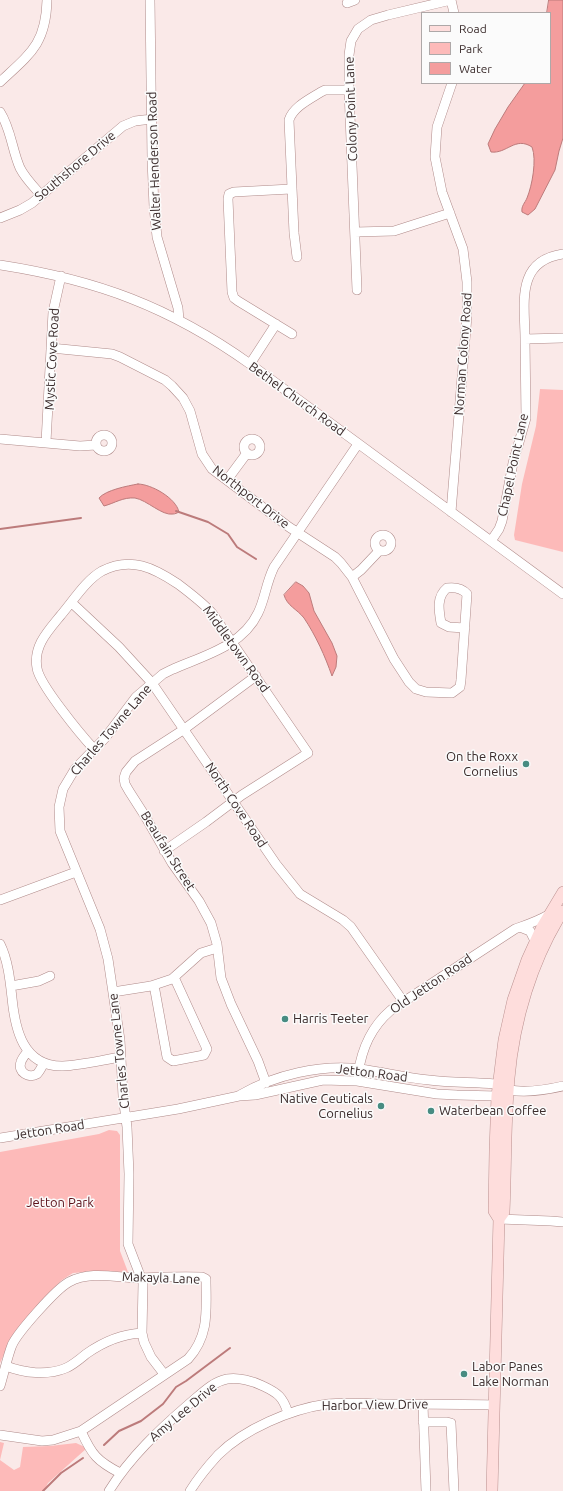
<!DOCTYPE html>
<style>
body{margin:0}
#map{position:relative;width:563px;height:1491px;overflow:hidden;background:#fae9e8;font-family:Ubuntu,sans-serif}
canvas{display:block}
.legend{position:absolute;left:421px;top:12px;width:130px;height:72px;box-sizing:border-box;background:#fbfbfb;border:1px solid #aea8a8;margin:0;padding:5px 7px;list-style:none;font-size:12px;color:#3b2c2c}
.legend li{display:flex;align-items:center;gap:8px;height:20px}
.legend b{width:20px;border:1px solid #aea8a8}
</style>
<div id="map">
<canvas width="563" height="1491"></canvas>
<ul class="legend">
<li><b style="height:5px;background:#fedddc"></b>Road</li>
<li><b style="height:11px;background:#fdbab9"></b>Park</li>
<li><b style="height:11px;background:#f49d9d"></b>Water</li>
</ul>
</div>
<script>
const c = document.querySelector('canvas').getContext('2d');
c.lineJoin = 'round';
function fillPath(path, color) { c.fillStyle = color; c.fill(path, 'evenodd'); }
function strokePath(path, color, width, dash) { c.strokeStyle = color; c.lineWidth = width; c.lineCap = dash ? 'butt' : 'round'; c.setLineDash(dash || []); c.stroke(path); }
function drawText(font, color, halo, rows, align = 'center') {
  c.font = font + ' Ubuntu,sans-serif'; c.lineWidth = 3; c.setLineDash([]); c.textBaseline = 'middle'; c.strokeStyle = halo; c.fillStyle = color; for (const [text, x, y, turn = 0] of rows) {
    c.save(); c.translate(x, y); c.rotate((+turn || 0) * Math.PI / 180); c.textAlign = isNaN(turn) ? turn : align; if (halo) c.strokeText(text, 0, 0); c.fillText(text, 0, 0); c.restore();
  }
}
fillPath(new Path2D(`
 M540 389 563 390V552L515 540 514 535 522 484 536 426Z
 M109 1130 117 1131 120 1135V1251L128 1272 97 1271 73 1273 62 1280 45 1297 12 1337 0 1363V1152L99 1134Z
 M0 1442 4 1443 0 1460 14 1470 20 1467 23 1447 50 1446 76 1443 87 1448 48 1483 44 1491H0Z`), '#fdbab9');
const water = new Path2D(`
 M549 0H563V138L559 151 555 170 535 209 528 215 522 212C521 206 525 203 527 198 532 186 537 160 532 147 515 136 507 154 491 152L488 144 495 129 508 107 525 83H550V13H547Z
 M138 484C151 484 176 498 179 512 177 513 175 514 173 514 162 516 147 500 135 498 123 497 115 503 104 506L99 498C106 490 127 486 138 484Z
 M296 582 303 586 309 593 314 611 332 643 337 656 336 667 332 676C325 656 316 636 304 618 297 609 287 606 284 595Z`);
fillPath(water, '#f49d9d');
strokePath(water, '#bc7b7b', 1);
strokePath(new Path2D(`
 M176 511 208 522 228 534 237 547 256 559
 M0 529 81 518
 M104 1445 119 1431 141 1421 163 1404 176 1387 186 1381 230 1348
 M43 1491 61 1473 83 1458`), '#bc7b7b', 2);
const minor = new Path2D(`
 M150 0 152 159 154 207 157 237 178 308 179 320
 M451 0 454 13
 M347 3 355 0
 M0 82C30 54 46 44 47 0
 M0 112C11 129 12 150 20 168 25 178 34 187 41 195
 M291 189 234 192 229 194 228 199 232 292 234 298 238 301 292 334
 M0 218 20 210 32 203 123 126 135 121 152 119
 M355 232 394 231 450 213
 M563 254C515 261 525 304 525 339L563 338
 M297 257 294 233 289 120C293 107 310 99 321 92L325 90H349
 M0 265C97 280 170 307 250 364L563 594
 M357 290 349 90V55L351 41 358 29 371 20 388 15 451 0
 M51 348 112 354 120 357 165 380 172 386 183 398 190 411 202 454 212 469 289 527 335 557 341 563 352 577 394 659 409 682 416 689 426 692 452 693 460 687 461 680 467 594C462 588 455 587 447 588 436 597 439 611 441 623L449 627 465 628
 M250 364 276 324
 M96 443a8 8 0 1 1 16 0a8 8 0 1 1-16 0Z
 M0 439 80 446 96 445
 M244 447a8 8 0 1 1 16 0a8 8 0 1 1-16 0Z
 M46 442 53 312 61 276
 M227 480 247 453
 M451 512 467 316V282L463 249 442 192 435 157 437 127 452 83
 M375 543a8 8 0 1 1 16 0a8 8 0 1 1-16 0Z
 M491 541 499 529 502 521 513 463 526 418 525 339
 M352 577 361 570 379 551
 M72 603 119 647 152 683 276 864 300 894 343 920 351 927 403 1001
 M256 676 183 730 135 761 126 772 124 778 125 784 129 791 145 816 172 863 199 901 211 923 217 944 221 978 231 1004 258 1061 266 1083
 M94 749C81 735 39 684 37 668 33 646 48 631 61 615 73 601 86 580 102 571 131 556 154 568 178 584 190 593 202 602 212 613L308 753 242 795 206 822 164 851
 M0 900 76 872
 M520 927 530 931 535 941
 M0 944C8 960 10 980 12 998 15 1029 23 1067 63 1066 82 1065 102 1060 121 1057
 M154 985 167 1057 173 1061 204 1055 207 1049 174 977
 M11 986 39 981 50 976
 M113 992 151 986 172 979 201 953 217 948
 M28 1051C26 1054 22 1058 21 1062 17 1072 29 1079 37 1074 40 1071 42 1066 44 1063
 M358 1074C362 1048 371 1027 391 1010L515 929C526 925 538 921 548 915
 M240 1095C274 1075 321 1064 360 1069 383 1072 406 1078 429 1080 451 1083 473 1082 495 1084 500 1085 504 1089 509 1090 526 1093 546 1090 563 1086
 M0 1138 178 1109 239 1096 255 1095 323 1080 357 1081 437 1094 457 1095 497 1096 503 1093
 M499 1219 551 1221 563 1222
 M6 1366C24 1373 47 1376 66 1368 73 1365 80 1359 86 1354 103 1342 121 1334 142 1333
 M164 1374 151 1357 144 1342 142 1333 143 1283 128 1244 129 1174 127 1127 123 1096 120 1040 108 959 100 929 60 831 59 807 63 789 75 769 105 738 136 697 163 674 171 670C202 656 242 647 258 613 265 599 266 583 274 567L358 444
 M0 1386C4 1373 7 1358 12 1345 18 1332 56 1289 69 1282 91 1270 117 1278 141 1278 161 1277 181 1276 202 1277L206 1279C206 1309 210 1335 188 1359L81 1431 53 1440 42 1441 0 1435
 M423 1404 426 1491
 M423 1422H447L451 1423 454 1491
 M81 1431C92 1455 97 1461 120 1473
 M109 1491C130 1457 159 1430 189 1404 201 1394 212 1382 227 1379 238 1377 253 1381 263 1386 278 1393 283 1397 288 1413
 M190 1491C198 1478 208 1466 218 1455 244 1429 291 1409 327 1404 347 1402 368 1404 388 1404 423 1404 459 1404 494 1405`);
const major = new Path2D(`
 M499 1219 504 1212C506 1167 505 1122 509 1078 514 1020 532 960 563 911
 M492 1491 499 1219 494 1211 495 1151 497 1096 504 1040 513 1000 527 960 542 927 563 892`);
strokePath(minor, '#af8a89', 10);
strokePath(major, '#ba908f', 12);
strokePath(minor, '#fff', 9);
strokePath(major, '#fedddc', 11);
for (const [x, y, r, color] of [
 [526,764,4,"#478c82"],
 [285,1019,4,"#478c82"],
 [381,1106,4,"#478c82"],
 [431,1111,4,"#478c82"],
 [464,1374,4,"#478c82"]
]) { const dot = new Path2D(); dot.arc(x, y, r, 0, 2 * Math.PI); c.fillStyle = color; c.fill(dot); strokePath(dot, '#fbfbfb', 1.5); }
drawText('13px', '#3b2c2c', '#fbfbfb', [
 ["Colony Point Lane",351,109,-92],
 ["Walter Henderson Road",154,161,-92],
 ["Southshore Drive",75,166,-40],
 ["Norman Colony Road",463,354,-86],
 ["Mystic Cove Road",52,359,-87],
 ["Bethel Church Road",297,399,36],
 ["Chapel Point Lane",513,465,-78],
 ["Northport Drive",251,497,38],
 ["Middletown Road",236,649,54],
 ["Charles Towne Lane",111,730,-49],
 ["North Cove Road",236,805,56],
 ["Beaufain Street",168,851,58],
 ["Old Jetton Road",431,984,-34],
 ["Charles Towne Lane",119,1051,-96],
 ["Jetton Road",372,1073,7],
 ["Jetton Road",49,1130,-9],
 ["Makayla Lane",161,1278,2],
 ["Harbor View Drive",375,1405,-1],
 ["Amy Lee Drive",183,1412,-40]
]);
drawText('13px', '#3b2c2c', '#fbfbfb', [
 ["On the Roxx",518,757,"right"],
 ["Cornelius",518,772,"right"],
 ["Harris Teeter",293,1019],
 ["Native Ceuticals",373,1099,"right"],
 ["Cornelius",373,1114,"right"],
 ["Waterbean Coffee",439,1111],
 ["Labor Panes",472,1367],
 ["Lake Norman",472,1382]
], 'left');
drawText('13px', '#5c1019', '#fbfbfb', [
 ["Jetton Park",60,1203]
]);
</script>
